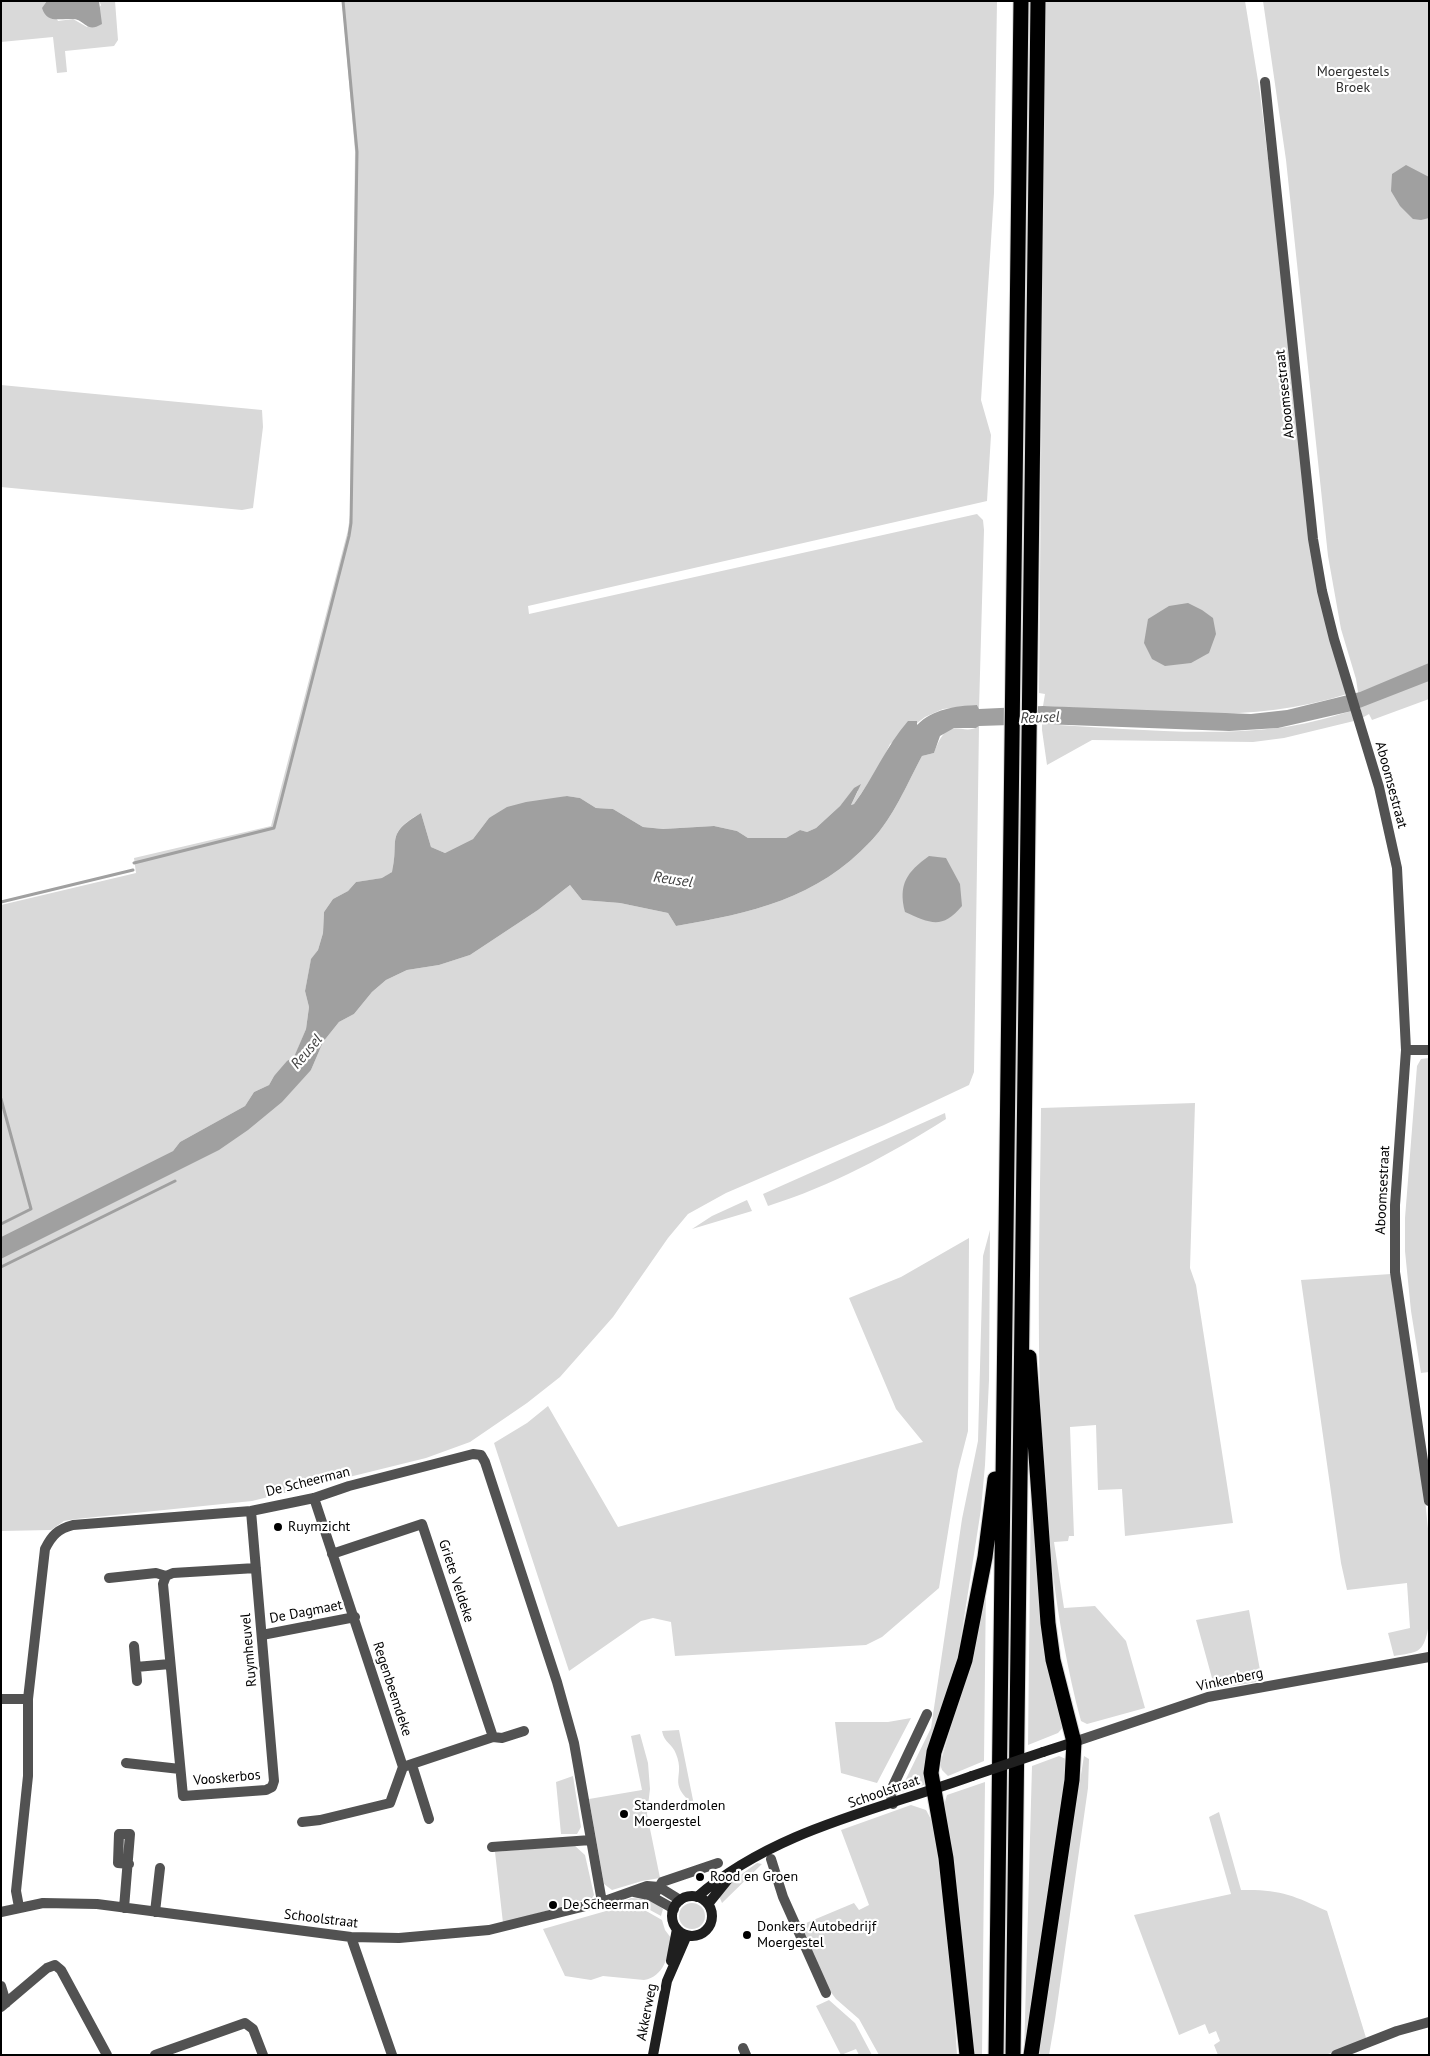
<!DOCTYPE html>
<style>
body{margin:0}
#map{position:relative;width:1430px;height:2056px;overflow:hidden;background:#fff;font-family:"PT Sans",sans-serif}
canvas{display:block}
.frame{position:absolute;inset:0;border:2px solid #000;pointer-events:none}
</style>
<div id="map">
<canvas width="1430" height="2056"></canvas>
<div class="frame"></div>
</div>
<script>
const c = document.querySelector('canvas').getContext('2d');
c.lineJoin = 'round';
function fillPath(path, color) { c.fillStyle = color; c.fill(path, 'evenodd'); }
function strokePath(path, color, width, dash) { c.strokeStyle = color; c.lineWidth = width; c.lineCap = dash ? 'butt' : 'round'; c.setLineDash(dash || []); c.stroke(path); }
function drawText(font, color, halo, rows, align = 'center') {
  c.font = font + ' "PT Sans",sans-serif'; c.lineWidth = 4.5; c.setLineDash([]); c.textBaseline = 'middle'; c.strokeStyle = halo; c.fillStyle = color; for (const [text, x, y, turn = 0] of rows) {
    c.save(); c.translate(x, y); c.rotate((+turn || 0) * Math.PI / 180); c.textAlign = isNaN(turn) ? turn : align; if (halo) c.strokeText(text, 0, 0); c.fillText(text, 0, 0); c.restore();
  }
}
fillPath(new Path2D(`
 M1 1H47L58 21 73 19 87 27 101 5 99 1H115L118 40 114 46 65 51 67 72 57 73 53 37 1 42Z
 M342 1H997L994 193 981 400 991 435 987 501 528 606 529 614 977 514 983 520 984 530 979 709 977 705 943 709 925 717 890 744 879 767 854 804 851 805 858 791 854 789 840 806 816 828 807 832 800 830 786 838 771 840 748 838 737 831 714 826 663 829 643 827 613 809 596 808 580 798 567 796 489 818 473 839 445 853 431 847 421 813C384 834 400 840 392 872L383 878 356 882 348 891 333 899 324 912 323 933 318 950 311 960 305 991 309 1007 306 1029 294 1058 274 1076 269 1085 254 1092 245 1106 180 1142 173 1151 1 1237V905L136 873 134 858 271 826 348 530 350 515 355 151Z
 M1045 1H1245L1260 93 1275 216 1308 522 1347 694C1249 726 1144 711 1043 706L1045 694 1039 693Z
 M1263 1H1429V699L1372 720 1369 714 1362 718 1356 679 1341 629 1328 556 1286 160Z
 M1 385 262 410 263 427 253 508 242 510 1 487Z
 M1352 711 1354 721 1284 738 1253 742 1092 740 1047 765 1042 730V724C1120 728 1200 737 1278 728 1303 725 1327 718 1352 711Z
 M979 726 974 1072 969 1085 884 1125 726 1193 688 1214 668 1238 613 1317 560 1377 527 1403 470 1442 426 1458 252 1501 76 1519 64 1521 51 1530 1 1531V1259L23 1248 311 1070 323 1042 339 1022 354 1014 372 992 386 980 407 970 439 965 470 955 538 910 570 885 582 900 620 903 668 913 676 926C751 913 817 899 871 841 893 818 907 784 922 756L934 753C949 711 961 738 979 726Z
 M1429 1058V1372L1421 1373 1411 1311 1405 1251V1218L1417 1066 1421 1059Z
 M1195 1103 1190 1268 1196 1285 1233 1523 1125 1536 1122 1489 1098 1490 1096 1425 1070 1427 1074 1536H1069L1068 1541 1054 1542 1064 1608 1095 1606 1126 1641 1145 1708 1087 1724 1081 1721C1029 1521 1039 1312 1041 1108Z
 M945 1113 946 1119C889 1155 831 1186 768 1206L763 1194Z
 M747 1200 752 1211 692 1229 712 1216Z
 M990 1230 989 1380 985 1465 981 1509 958 1657 924 1785 898 1793 896 1785 899 1781 904 1783 931 1728 962 1519 978 1441 983 1256Z
 M969 1238 968 1431 958 1470 939 1588 882 1637 866 1645 675 1656 671 1622 653 1618 641 1621 569 1671 494 1443 527 1423 548 1406 618 1527 923 1442 896 1409 849 1298 901 1277Z
 M1391 1274 1424 1488 1429 1539 1428 1629C1423 1654 1417 1652 1394 1656L1388 1633 1410 1628 1407 1583 1347 1590 1341 1563 1301 1280Z
 M1031 1484 1065 1725 1058 1733 1028 1745Z
 M986 1580 984 1761 948 1776 942 1770 940 1764 969 1664Z
 M1249 1610 1262 1681 1215 1689 1196 1620Z
 M911 1718 877 1783 841 1773 835 1722H888Z
 M679 1730 694 1805C666 1782 686 1778 676 1754 673 1744 664 1743 662 1731Z
 M640 1734 648 1763 650 1789 647 1814 660 1878 642 1881 612 1890 604 1884 589 1799 642 1790 631 1736Z
 M1059 1756 1068 1760 1024 2055 1032 1766Z
 M1084 1756 1089 1759 1088 1788 1055 2020 1049 2055H1036Z
 M573 1776 581 1827 577 1834H561L556 1782Z
 M985 1782 982 2055H971L942 1812 947 1795Z
 M911 1805 926 1810 933 1823 951 1961 957 2055H879L859 2019 836 1999 827 1987 799 1926 854 1903 859 1910 869 1905 841 1830Z
 M1219 1812 1241 1890C1279 1889 1293 1895 1327 1911L1367 2041 1325 2055H1218L1214 2045 1220 2041 1216 2031 1209 2034 1205 2024 1179 2035 1134 1915 1231 1894 1209 1817Z
 M574 1845 585 1855 594 1895 592 1898 503 1923 495 1852Z
 M757 1863 762 1864 722 1903 719 1896 732 1881Z
 M631 1898 650 1899 663 1909 661 1916 639 1904 619 1903Z
 M679 1916a13 13 0 1 1 26 0a13 13 0 1 1-26 0Z
 M627 1905 641 1908 662 1920 665 1930 671 1938C669 1955 664 1977 644 1980L603 1976 591 1980 565 1976 543 1929Z
 M829 2000 855 2023 872 2055H859L856 2049 841 2055 816 2006Z`), '#d9d9d9');
fillPath(new Path2D(`
 M47 1H99L102 24C85 34 86 19 72 19 59 18 47 24 42 8Z
 M1406 165 1429 177V218L1421 220 1413 219 1400 206 1391 191 1392 174Z
 M1188 603 1202 610 1213 618 1216 634 1209 653 1191 663 1165 666 1152 659 1144 643 1148 619 1169 606Z
 M1429 663V681L1352 711 1278 728 1229 731 1042 724 979 726 976 728H954L940 736 934 753 922 756C907 784 893 818 871 841 817 899 751 913 676 926L668 913 620 903 582 900 570 885 538 910 470 955 439 965 407 970 386 980 372 992 354 1014 339 1022 323 1042 311 1070 282 1102 248 1130 219 1150 1 1259V1237L173 1151 180 1142 245 1106 254 1092 269 1085 274 1076 287 1061 294 1057 306 1029 309 1007 305 991 311 959 318 950 323 933 324 912 333 899 348 891 356 882 382 878 392 872C400 839 384 835 421 813L431 847 445 853 473 839 489 818 507 807 526 802 567 796 580 798 596 808 613 809 643 827 663 829 714 826 737 831 748 838H786L800 830 807 832 816 828 840 806 854 788 861 784 851 805 854 804C874 777 886 746 908 721H917V725C933 709 955 706 977 705L979 709 1043 706 1251 714 1287 710 1360 692Z
 M929 856 946 858 960 884 962 906C942 930 930 923 905 912 898 884 907 872 929 856Z`), '#a0a0a0');
strokePath(new Path2D(`
 M134 863 274 828 349 536 351 523 357 152 343 1
 M1 902 133 870
 M1 1099 31 1209 1 1224
 M1 1267 175 1181`), '#a0a0a0', 3);
const motorway = new Path2D(`
 M1029 1357 1048 1623 1053 1660 1074 1742 1072 1780 1031 2055
 M967 2055 946 1858 931 1773 934 1752 965 1660 985 1557 995 1479
 M996 2055 1021 1
 M1013 2055 1038 1`);
strokePath(motorway, '#dbdbdb', 17);
strokePath(new Path2D(`
 M1265 82 1313 539 1322 591 1334 639 1379 787 1397 868 1406 1050 1395 1205V1272L1429 1501
 M1406 1050H1429
 M251 1511 274 1781 272 1787 266 1790 183 1796 163 1584 166 1576 173 1573 256 1568
 M332 1554 422 1524 493 1737 403 1767
 M109 1578 156 1573 166 1576
 M262 1635 355 1617
 M134 1646 137 1681
 M136 1667 170 1664
 M1 1699H28
 M493 1737 502 1738 524 1731
 M126 1763 180 1769
 M412 1765 429 1819
 M893 1804 891 1796 893 1786 927 1714
 M302 1822 320 1820 390 1803 403 1767 314 1498
 M492 1847 591 1840
 M771 1859 783 1897 826 1993
 M634 1892 649 1895 674 1909
 M653 1897 662 1882 718 1863
 M19 1907 16 1891 28 1776V1699L45 1549C52 1535 58 1529 73 1525L251 1511 314 1498 349 1486 473 1454 481 1455 485 1462 557 1682 574 1743 602 1902
 M124 1908 130 1834H119L118 1863 129 1864
 M1 1912 43 1903 97 1904 351 1937 399 1938 489 1930 602 1902 647 1886 659 1887 680 1900
 M155 1912 160 1868
 M351 1937 392 2055
 M1 1986 6 2003
 M1 2007 47 1968 55 1965 61 1970 107 2055
 M743 2048 746 2055
 M155 2055 245 2023 253 2029 263 2055
 M1336 2055 1397 2031 1429 2022`), '#525252', 10);
strokePath(new Path2D(`
 M1074 1742 1208 1697 1429 1657`), '#525252', 10);
strokePath(new Path2D(`
 M1043 1752 1074 1742
 M672 1916a20 20 0 1 1 40 0a20 20 0 1 1-40 0Z
 M697 1897C774 1830 878 1810 972 1776
 M708 1904 733 1873
 M671 1961 677 1929
 M653 2055 667 1981 687 1935`), '#1f1f1f', 10);
strokePath(motorway, '#000', 15);
strokePath(new Path2D(`
 M972 1776 1043 1752`), '#1f1f1f', 10);
for (const [x, y, r, color] of [
 [278,1527,5,"#000"],
 [624,1814,5,"#000"],
 [700,1877,5,"#000"],
 [553,1905,5,"#000"],
 [747,1935,5,"#000"]
]) { const dot = new Path2D(); dot.arc(x, y, r, 0, 2 * Math.PI); c.fillStyle = color; c.fill(dot); strokePath(dot, '#fff', 2); }
drawText('14px', '#303030', '#fff', [
 ["Moergestels",1353,72],
 ["Broek",1353,88]
]);
drawText('14px', '#000', '#fff', [
 ["Aboomsestraat",1285,394,-96],
 ["Aboomsestraat",1391,785,75],
 ["Aboomsestraat",1383,1190,-87],
 ["De Scheerman",308,1482,-14],
 ["Griete Veldeke",456,1581,72],
 ["De Dagmaet",306,1612,-11],
 ["Ruymheuvel",249,1650,-95],
 ["Vinkenberg",1230,1680,-12],
 ["Regenbeemdeke",392,1689,72],
 ["Vooskerbos",227,1778,-5],
 ["Schoolstraat",884,1792,-19],
 ["Schoolstraat",321,1919,7],
 ["Akkerweg",647,2012,-79]
]);
drawText('14px', '#000', '#fff', [
 ["Ruymzicht",288,1527],
 ["Standerdmolen",634,1806],
 ["Moergestel",634,1822],
 ["Rood en Groen",710,1877],
 ["De Scheerman",563,1905],
 ["Donkers Autobedrijf",757,1927],
 ["Moergestel",757,1943]
], 'left');
drawText('italic 15px', '#414141', '#fff', [
 ["Reusel",1040,718,-2],
 ["Reusel",673,880,8],
 ["Reusel",307,1052,-50]
]);
</script>
